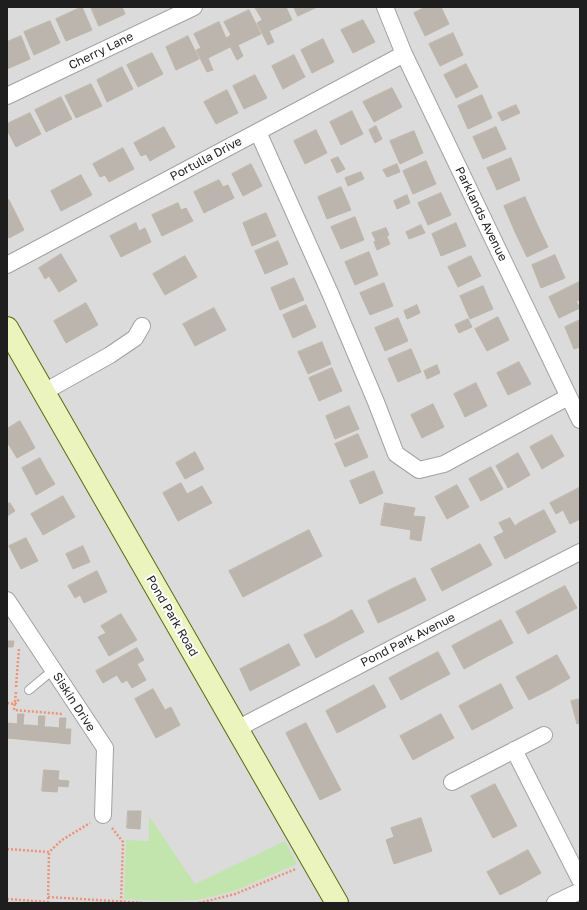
<!DOCTYPE html>
<style>
body{margin:0}
#map{position:relative;width:587px;height:910px;overflow:hidden;background:#eeece5;font-family:"Golos Text",sans-serif}
canvas{display:block}
.frame{position:absolute;inset:0;border:8px solid #1e1e1e;pointer-events:none}
</style>
<div id="map">
<canvas width="587" height="910"></canvas>
<div class="frame"></div>
</div>
<script>
const c = document.querySelector('canvas').getContext('2d');
c.lineJoin = 'round';
function fillPath(path, color) { c.fillStyle = color; c.fill(path, 'evenodd'); }
function strokePath(path, color, width, dash) { c.strokeStyle = color; c.lineWidth = width; c.lineCap = dash ? 'butt' : 'round'; c.setLineDash(dash || []); c.stroke(path); }
function drawText(font, color, halo, rows, align = 'center') {
  c.font = font + ' "Golos Text",sans-serif'; c.lineWidth = 4; c.setLineDash([]); c.textBaseline = 'middle'; c.strokeStyle = halo; c.fillStyle = color; for (const [text, x, y, turn = 0] of rows) {
    c.save(); c.translate(x, y); c.rotate((+turn || 0) * Math.PI / 180); c.textAlign = isNaN(turn) ? turn : align; if (halo) c.strokeText(text, 0, 0); c.fillText(text, 0, 0); c.restore();
  }
}
fillPath(new Path2D(`
 M7 7H580V903H7Z`), '#dcdbdb');
fillPath(new Path2D(`
 M149 816 195 884 285 841 297 864 234 891 198 900 167 901 124 899 126 840 149 841Z`), '#c2e5ae');
const building = new Path2D(`
 M82 7 92 30 66 41 56 19Z
 M91 7H122L125 14 99 26Z
 M255 7H286L292 20 269 31 274 42 268 45 257 23 262 20Z
 M294 7H317L298 16Z
 M426 7H441L449 24 425 36 414 13Z
 M249 10 261 34 238 45 243 56 237 60 226 38 231 35 224 22Z
 M363 20 375 42 353 53 341 30Z
 M50 21 60 43 34 55 24 32Z
 M219 22 230 47 208 58 213 70 207 72 196 50 201 48 194 34Z
 M453 33 463 55 440 66 429 44Z
 M21 36 30 59 7 69V42Z
 M188 36 199 59 176 70 166 47Z
 M323 39 334 62 312 73 301 50Z
 M152 53 163 74 138 87 127 65Z
 M294 55 305 77 283 89 272 66Z
 M466 64 478 87 456 98 444 75Z
 M122 67 133 89 107 102 97 80Z
 M255 75 267 98 244 109 233 86Z
 M91 84 102 106 76 118 65 96Z
 M392 88 402 107 374 122 363 102Z
 M227 90 238 113 216 124 204 102Z
 M482 95 492 118 468 129 458 106Z
 M61 97 72 119 46 132 35 110Z
 M516 105 520 113 502 121 498 113Z
 M352 111 363 134 341 145 330 122Z
 M30 113 41 134 16 147 7 130V124Z
 M376 126 382 139 375 143 369 130Z
 M164 127 175 147 150 161 146 154 141 156 134 143Z
 M496 127 506 149 483 159 473 137Z
 M316 130 327 153 305 164 294 141Z
 M414 131 423 153 400 164 390 141Z
 M123 148 134 169 109 182 105 175 100 177 93 164Z
 M338 157 345 169 337 173 331 160Z
 M511 158 520 180 497 190 487 168Z
 M426 161 436 184 413 194 403 171Z
 M251 164 262 186 243 196 232 174Z
 M397 164 400 172 387 177 383 170Z
 M361 172 364 179 348 186 345 178Z
 M81 175 92 195 61 211 51 191Z
 M219 180 223 187 228 185 234 198 204 213 194 192Z
 M341 187 351 210 327 219 318 197Z
 M441 193 451 215 428 225 418 203Z
 M407 195 410 203 397 209 394 201Z
 M525 197 536 222 515 232 504 206Z
 M9 200 24 230 9 238 7 235V201Z
 M178 203 181 210 186 208 193 221 162 236 152 215Z
 M266 213 276 236 252 246 243 223Z
 M355 217 364 240 341 249 331 227Z
 M536 222 548 247 527 257 515 232Z
 M136 223 139 231 145 228 151 242 121 257 110 236Z
 M456 223 466 246 441 256 432 234Z
 M421 225 425 233 409 239 406 232Z
 M386 228 389 235 376 241 372 233Z
 M387 237 390 244 377 250 374 242Z
 M278 241 288 264 265 274 255 251Z
 M369 252 378 275 355 285 345 262Z
 M61 254 77 281 59 292 49 276 45 279 39 268Z
 M555 255 565 278 541 288 532 265Z
 M185 256 197 277 165 295 153 274Z
 M471 256 481 276 458 287 448 267Z
 M294 278 304 300 280 310 271 288Z
 M579 282 580 300 576 301 580 308 559 318 549 297Z
 M384 283 393 306 370 315 360 293Z
 M483 286 493 309 470 319 460 296Z
 M86 303 98 325 66 343 54 321Z
 M306 305 316 327 293 338 283 315Z
 M417 305 420 313 407 319 404 311Z
 M214 308 226 330 195 346 183 324Z
 M498 317 509 340 487 351 475 329Z
 M398 318 408 341 385 351 375 328Z
 M468 319 472 327 459 333 455 325Z
 M580 320V347L574 349 565 327Z
 M322 342 331 364 308 374 298 352Z
 M411 349 421 372 398 382 388 359Z
 M519 362 531 384 508 395 497 373Z
 M437 365 440 373 427 379 424 371Z
 M332 368 342 391 319 401 309 378Z
 M476 383 487 406 465 417 454 394Z
 M433 404 444 427 422 438 411 415Z
 M349 406 359 429 335 439 326 416Z
 M20 421 28 435 9 445 7 440V429Z
 M358 434 368 457 345 467 335 444Z
 M28 435 35 448 17 458 9 445Z
 M552 435 564 456 542 469 530 447Z
 M195 452 204 469 185 479 176 463Z
 M518 453 530 475 508 488 496 466Z
 M40 458 47 471 29 481 22 468Z
 M491 467 503 489 481 501 469 479Z
 M47 471 55 484 36 495 29 481Z
 M374 471 383 493 360 504 350 481Z
 M181 483 187 494 202 486 212 503 178 521 163 493Z
 M457 485 469 507 447 519 435 497Z
 M579 488 580 490V519L570 524 563 510 556 514 550 503Z
 M63 496 75 517 43 535 31 514Z
 M10 503 15 511 7 516V504Z
 M385 503 415 508 413 516 425 517 421 541 410 539 411 530 381 525Z
 M544 510 556 532 531 545 519 523Z
 M510 518 515 526 519 523 531 545 505 559 494 537 504 532 499 523Z
 M309 530 322 556 243 597 229 571Z
 M26 538 38 561 21 569 9 546Z
 M480 544 492 565 469 577 457 556Z
 M83 546 90 562 73 569 66 554Z
 M457 556 469 577 442 591 431 569Z
 M97 571 107 592 84 603 80 595 75 598 68 586Z
 M415 578 426 600 404 611 392 589Z
 M565 586 577 608 552 621 540 599Z
 M392 589 404 611 378 623 368 601Z
 M540 599 552 621 528 634 516 612Z
 M352 610 364 632 341 644 329 623Z
 M121 614 137 640 109 656 98 637 106 633 101 626Z
 M501 620 513 643 488 656 476 633Z
 M329 623 341 644 316 658 304 635Z
 M476 633 488 656 464 669 452 646Z
 M7 641H14L13 647H7Z
 M289 644 300 665 277 677 266 656Z
 M137 648 144 660 137 664 146 680 132 688 127 680 122 683 117 675 103 683 96 671Z
 M438 652 450 674 425 687 413 665Z
 M557 655 570 678 549 690 537 666Z
 M266 656 277 677 250 691 240 669Z
 M413 665 425 687 401 700 389 678Z
 M537 666 549 690 529 700 516 677Z
 M501 684 513 708 493 719 480 695Z
 M374 685 386 707 362 720 350 698Z
 M153 689 165 710 171 707 180 725 156 738 135 699Z
 M480 695 493 719 472 730 459 706Z
 M350 698 362 720 337 733 326 711Z
 M580 699V723L577 724 571 701Z
 M18 714H24L23 725H29L28 740 7 738 8 723 17 724Z
 M441 714 454 738 433 749 421 725Z
 M39 716H45L44 727H50L49 742 28 740 29 725 38 726Z
 M60 718H66L65 729H71L70 744 49 742 50 727 59 728Z
 M306 723 323 756 303 767 286 733Z
 M421 725 433 749 413 760 400 736Z
 M323 756 341 790 320 800 303 767Z
 M44 770 59 771 58 780 69 781 68 787 58 786 57 792 42 791Z
 M495 784 506 805 482 817 471 796Z
 M506 805 517 826 493 838 482 817Z
 M128 811H141L140 829 127 828Z
 M421 818 432 851 394 864 386 840 394 837 391 828Z
 M528 850 541 873 520 885 508 861Z
 M508 861 520 885 500 895 487 872Z`);
fillPath(building, '#bbb5ae');
strokePath(building, '#bfb5a8', 1);
const service = new Path2D(`
 M29 690 53 670`);
const minor = new Path2D(`
 M385 7 404 54 580 420
 M7 96 194 7
 M258 132 330 293 376 402 396 454 419 470 444 464 568 397
 M7 265 404 54
 M44 392 110 355 135 338 142 326
 M7 600 105 748 103 815
 M238 731 248 723 439 624 580 552
 M514 750 580 880
 M452 782 544 735
 M555 903 580 891`);
const secondary = new Path2D(`
 M7 328 337 903`);
strokePath(service, '#a2a2a2', 10);
strokePath(minor, '#a2a2a2', 18);
strokePath(secondary, '#576d0d', 24);
strokePath(new Path2D(`
 M16 687 19 648
 M16 692 14 710 63 714
 M7 703 15 704 20 698
 M112 828 123 842 121 902
 M7 849 49 852 62 840 90 823
 M48 897 144 903
 M7 899 48 902 49 852
 M199 903 235 894 296 869`), '#ef9175', 2.5, [2, 2]);
strokePath(service, '#fff', 8);
strokePath(minor, '#fff', 16);
strokePath(secondary, '#ebf4bc', 22);
drawText('12px', '#1e1e1e', '#fff', [
 ["Cherry Lane",101,51,-26],
 ["Portulla Drive",206,159,-28],
 ["Parklands Avenue",481,214,64],
 ["Pond Park Road",172,616,60],
 ["Pond Park Avenue",408,640,-27],
 ["Siskin Drive",74,702,57]
]);
</script>
